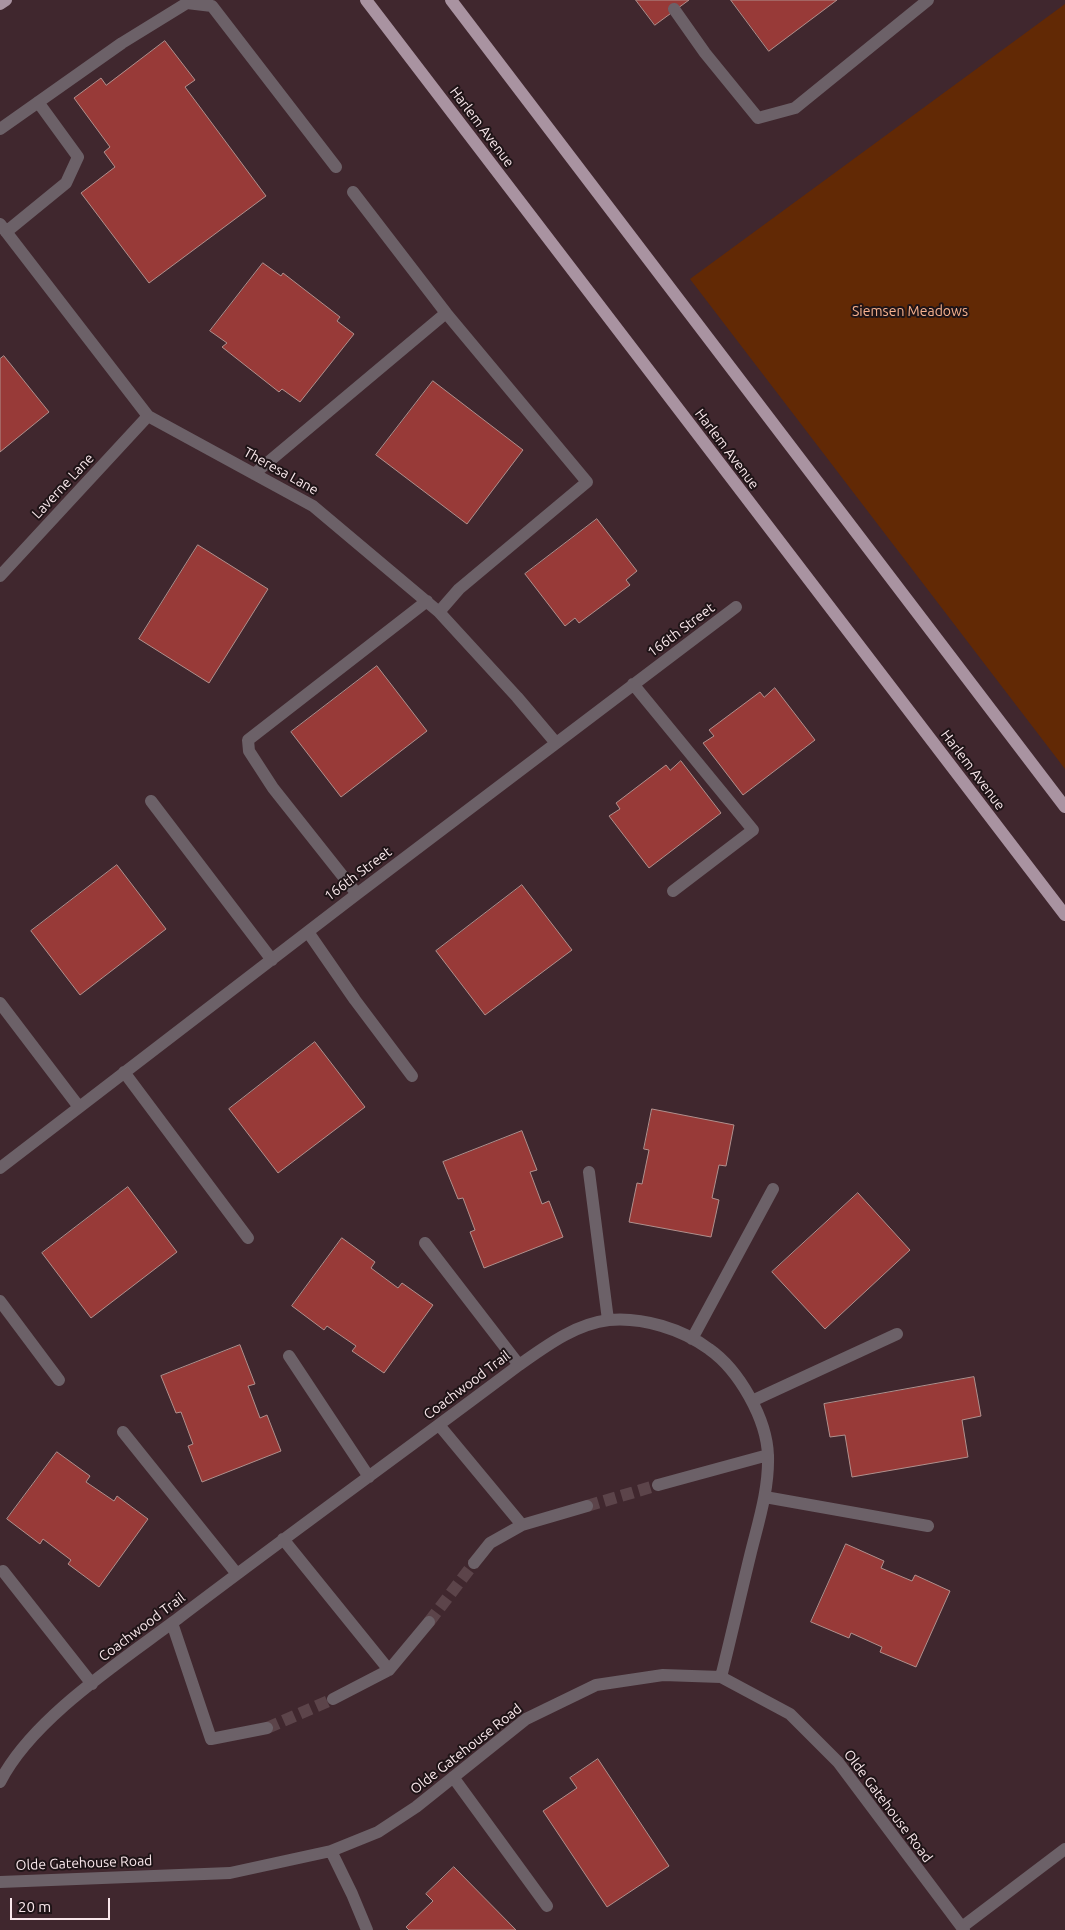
<!DOCTYPE html>
<style>
body{margin:0}
#map{position:relative;width:1065px;height:1930px;overflow:hidden;background:#40272e;font-family:Ubuntu,sans-serif}
canvas{display:block}
.scale{position:absolute;left:10px;top:1898px;width:100px;height:22px;box-sizing:border-box;border:2px solid #fae8ec;border-top:0;padding-left:6px;font-size:15px;line-height:18px;white-space:nowrap;color:#fae8ec;-webkit-text-stroke:4px #1f1417;paint-order:stroke}
</style>
<div id="map">
<canvas width="1065" height="1930"></canvas>
<div class="scale">20 m</div>
</div>
<script>
const c = document.querySelector('canvas').getContext('2d');
c.lineJoin = 'round';
function fillPath(path, color) { c.fillStyle = color; c.fill(path, 'evenodd'); }
function strokePath(path, color, width, dash) { c.strokeStyle = color; c.lineWidth = width; c.lineCap = dash ? 'butt' : 'round'; c.setLineDash(dash || []); c.stroke(path); }
function drawText(font, color, halo, rows, align = 'center') {
  c.font = font + ' Ubuntu,sans-serif'; c.lineWidth = 4; c.setLineDash([]); c.textBaseline = 'middle'; c.strokeStyle = halo; c.fillStyle = color; for (const [text, x, y, turn = 0] of rows) {
    c.save(); c.translate(x, y); c.rotate((+turn || 0) * Math.PI / 180); c.textAlign = isNaN(turn) ? turn : align; if (halo) c.strokeText(text, 0, 0); c.fillText(text, 0, 0); c.restore();
  }
}
fillPath(new Path2D(`
 M1065 4V769L690 279Z`), '#622905');
const building = new Path2D(`
 M636 0H689L655 25Z
 M731 0H837L769 51Z
 M165 41 195 80 185 87 266 196 149 283 81 193 115 167 104 152 110 147 74 98 101 78 106 85Z
 M263 263 281 276 283 273 340 317 337 321 354 334 300 402 282 389 279 392 222 347 227 343 210 331Z
 M4 356 49 412 0 452V359Z
 M433 381 523 450 467 524 376 455Z
 M597 519 637 571 626 580 630 585 579 623 575 618 565 626 525 574Z
 M198 545 268 589 209 683 139 639Z
 M377 666 427 731 341 797 291 732Z
 M775 688 815 740 743 795 703 743 714 736 709 730 760 692 764 697Z
 M681 761 721 813 649 868 609 816 620 809 616 803 666 765 670 770Z
 M117 865 166 929 80 995 31 931Z
 M522 885 572 950 485 1015 436 951Z
 M315 1042 365 1107 278 1173 229 1109Z
 M652 1109 734 1125 726 1166 719 1165 712 1198 719 1200 711 1237 629 1222 637 1183 642 1184 649 1150 644 1149Z
 M522 1131 537 1170 530 1172 542 1204 549 1201 563 1237 484 1268 470 1232 475 1230 463 1198 458 1199 443 1162Z
 M128 1187 177 1252 91 1318 42 1253Z
 M858 1193 910 1250 825 1329 772 1272Z
 M342 1238 375 1262 371 1268 398 1288 402 1283 433 1305 384 1373 352 1351 356 1346 327 1326 324 1330 292 1306Z
 M240 1345 255 1384 248 1386 260 1418 267 1415 281 1451 202 1482 188 1446 193 1444 181 1412 176 1413 161 1376Z
 M974 1377 981 1416 962 1420 968 1457 852 1477 845 1435 830 1437 824 1404Z
 M57 1452 90 1476 86 1482 114 1501 117 1496 148 1519 99 1587 68 1564 71 1560 43 1539 40 1544 7 1519Z
 M846 1544 884 1561 881 1568 912 1581 915 1575 950 1591 916 1667 880 1652 882 1647 851 1633 849 1638 811 1622Z
 M598 1759 669 1866 607 1907 543 1811 577 1788 570 1778Z
 M454 1867 516 1930H409L406 1927 433 1901 426 1894Z`);
fillPath(building, '#983a38');
strokePath(building, '#b0908d', 1);
strokePath(new Path2D(`
 M587 1506 658 1485
 M429 1622 474 1563
 M267 1728 333 1699`), '#5c444a', 12, [12, 6]);
strokePath(new Path2D(`
 M674 9 705 53 758 118 795 108 928 0
 M0 129 122 43 187 3 212 6 336 167
 M0 224 148 416 313 506 439 612 517 697 556 743
 M6 232 66 183 78 157 38 102
 M254 474 446 313 353 192
 M0 576 148 416
 M439 612 459 589 587 482 446 313
 M633 684 753 830 673 891
 M151 801 272 960
 M357 894 273 788 249 751 248 740 427 601
 M308 932 355 1000 412 1076
 M0 1003 79 1107
 M124 1072 248 1238
 M0 1168 357 894 736 607
 M589 1172 608 1320
 M425 1243 519 1365
 M0 1301 59 1380
 M692 1339 773 1189
 M289 1356 369 1477
 M752 1401 897 1334
 M439 1425 522 1525 587 1506
 M123 1432 237 1574
 M658 1485 768 1455
 M765 1497 928 1526
 M283 1539 389 1670 429 1622
 M474 1563 490 1543 522 1525
 M3 1571 92 1684
 M172 1623 211 1739 267 1728
 M333 1699 389 1670
 M453 1777 547 1906
 M0 1782C32 1718 123 1660 180 1617 292 1532 406 1450 519 1365 546 1346 575 1324 609 1320 643 1317 682 1329 709 1349 739 1370 767 1419 768 1456 769 1490 758 1523 750 1556 740 1597 731 1637 721 1677
 M331 1851 352 1894 367 1930
 M0 1882 230 1873 331 1851 378 1832 416 1807 526 1719 596 1685 663 1675 721 1677 790 1714 838 1762 964 1930
 M962 1927 1065 1849`), '#6c6168', 12);
strokePath(new Path2D(`
 M366 0 1065 915
 M451 0 1065 807
 M0 4 6 0`), '#a993a1', 12);
drawText('14px', '#fae8ec', '#1f1417', [
 ["Harlem Avenue",482,127,53],
 ["Harlem Avenue",727,449,53],
 ["Theresa Lane",281,471,29],
 ["Laverne Lane",63,486,-47],
 ["166th Street",681,630,-37],
 ["Harlem Avenue",973,770,53],
 ["166th Street",358,874,-37],
 ["Coachwood Trail",467,1385,-37],
 ["Coachwood Trail",142,1627,-37],
 ["Olde Gatehouse Road",466,1749,-38],
 ["Olde Gatehouse Road",888,1806,53],
 ["Olde Gatehouse Road",84,1863,-2]
]);
drawText('14px', '#f7b28f', '#1f1417', [
 ["Siemsen Meadows",910,311]
]);
</script>
